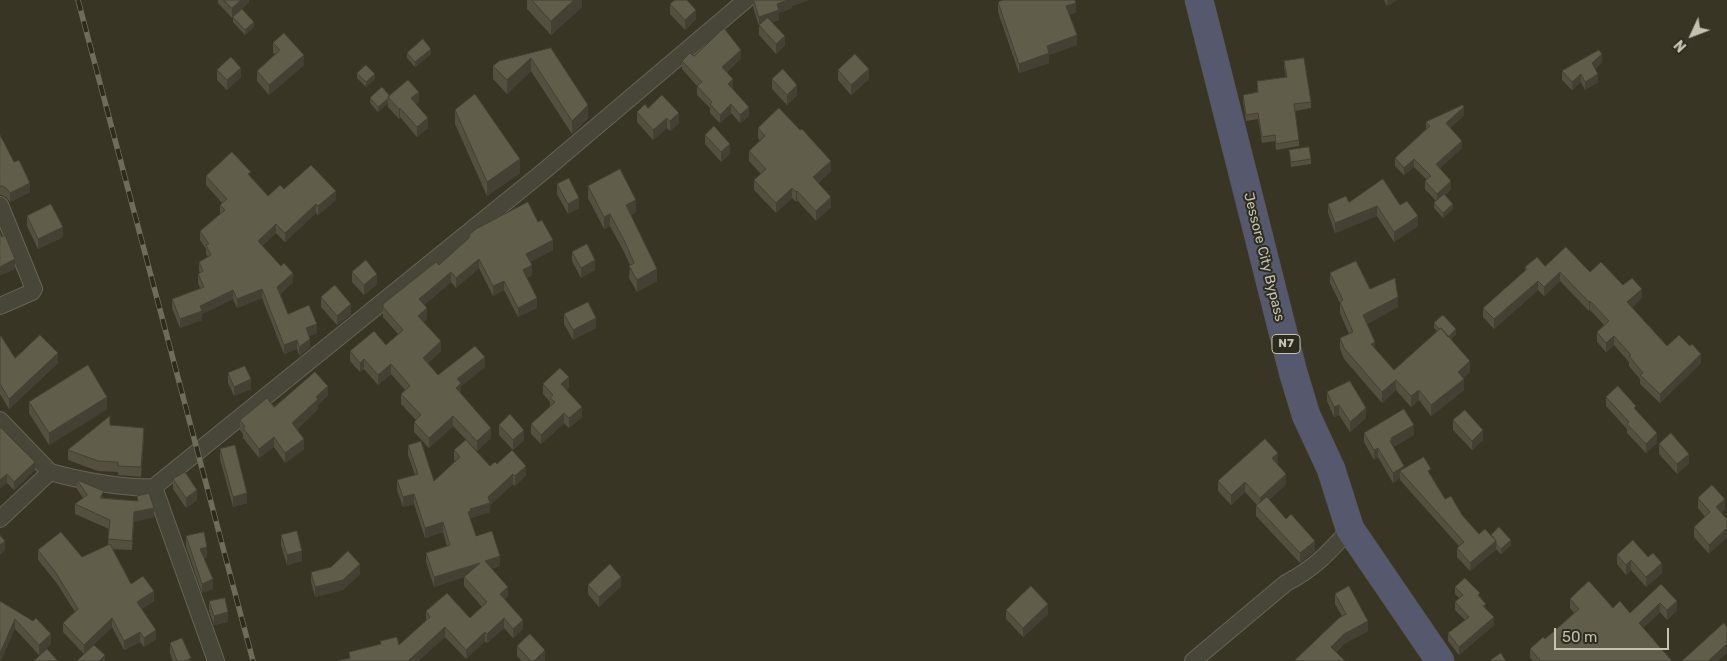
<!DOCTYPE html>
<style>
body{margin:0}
#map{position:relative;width:1727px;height:661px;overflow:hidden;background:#383524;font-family:Rubik,sans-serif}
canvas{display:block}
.north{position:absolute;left:1667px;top:10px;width:50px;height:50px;-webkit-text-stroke:4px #2d2b1d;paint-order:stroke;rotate:227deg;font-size:14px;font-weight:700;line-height:20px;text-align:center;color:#c4c2b3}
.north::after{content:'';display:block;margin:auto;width:18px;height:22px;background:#c4c2b3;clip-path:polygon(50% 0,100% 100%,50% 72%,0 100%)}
.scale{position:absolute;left:1554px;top:628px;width:115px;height:22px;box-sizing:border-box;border:2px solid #c4c2b3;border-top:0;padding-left:6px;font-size:15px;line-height:18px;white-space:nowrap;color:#c4c2b3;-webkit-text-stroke:4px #2d2b1d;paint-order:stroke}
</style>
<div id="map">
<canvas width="1727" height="661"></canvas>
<div class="north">N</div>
<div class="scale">50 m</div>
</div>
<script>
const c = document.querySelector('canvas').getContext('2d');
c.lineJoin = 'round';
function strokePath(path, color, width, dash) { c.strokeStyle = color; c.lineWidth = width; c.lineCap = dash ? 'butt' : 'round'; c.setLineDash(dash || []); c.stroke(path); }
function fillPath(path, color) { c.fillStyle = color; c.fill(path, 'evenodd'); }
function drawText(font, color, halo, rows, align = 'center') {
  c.font = font + ' Rubik,sans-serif'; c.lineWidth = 4; c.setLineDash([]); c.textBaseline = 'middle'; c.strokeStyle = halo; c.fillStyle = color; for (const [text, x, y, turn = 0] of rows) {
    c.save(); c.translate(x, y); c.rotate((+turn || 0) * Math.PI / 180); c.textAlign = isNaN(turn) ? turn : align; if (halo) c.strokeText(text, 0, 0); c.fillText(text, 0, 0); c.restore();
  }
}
const street = new Path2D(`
 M0 205 34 289 32 292 0 306
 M0 420 50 472
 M154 487 216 661
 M0 519 50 472C78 480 126 489 154 487L544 171 746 0
 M1193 661 1286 583C1315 568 1329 552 1350 529`);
const highway = new Path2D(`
 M1199 0 1293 372 1306 415 1331 469 1350 529 1440 661`);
strokePath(street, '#666456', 18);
strokePath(highway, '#535143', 29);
strokePath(street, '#484638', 16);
strokePath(highway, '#56596d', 28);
const rail = new Path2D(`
 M78 0 253 661`);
strokePath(rail, '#6f6c5a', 5.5);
strokePath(rail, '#2d2b1d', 4, [11]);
fillPath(new Path2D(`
 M218 0H249V2L232 18 218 3Z
 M527 0H582V7L551 35 527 9Z
 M753 0H809L792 6V8L779 13V20L772 22 785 45 776 54 759 35V26L753 7Z
 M1384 0H1397L1387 6Z
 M998 2 1076 12 1069 15 1077 45 1049 55V63L1019 73 998 12Z
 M670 4 696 19 685 30 670 14Z
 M233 17 254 27 245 35 233 22Z
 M273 43 304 65 269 95 257 81V71L275 54 273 53Z
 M551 48 588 118 572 134 531 71 507 94 493 79V66Z
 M407 53 431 54 415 67 407 58Z
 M694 56 741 58 727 72 733 88V89L749 116 740 123 731 113 720 123 710 113V108L697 95V86L682 69V61Z
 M1284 61 1311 102V108L1295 111 1299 140V146L1276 150 1275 141 1262 143 1258 119 1246 121 1243 101V95L1257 92V81L1286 77 1284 67Z
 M1602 62 1595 69 1598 82 1585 90 1581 82 1572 90 1562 80V71Z
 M217 70 241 77 227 90 217 80Z
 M838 70 869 79 851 95 838 80Z
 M357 73 375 79 366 87 357 78Z
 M772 79 797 95 787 105 772 89Z
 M390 96 419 102 416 104 428 128 417 137 400 117 399 119 388 107V103L378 112 370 103V98Z
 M648 108 679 123 670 131 667 128 653 140 637 122V112Z
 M455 110 520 173 487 196 455 124Z
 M1464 115 1450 128 1462 148 1440 168 1451 189 1445 195 1453 209 1443 218 1434 208V203L1436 201 1425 189V181L1427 180 1414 167 1404 175 1395 166V158L1426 129V122Z
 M758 128 831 171 818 183 831 207 816 221 797 200 796 202 792 198 776 213 754 190V180L761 174 749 161V151L760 141 758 138Z
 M0 135 14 162 30 192 10 202 6 197 2 195H0Z
 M705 135 730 154 721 162 705 144Z
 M1289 150 1311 159V164L1291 167Z
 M206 176 251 177 268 196 284 189 336 200 318 215 316 213 285 242 276 233 262 246 293 282 280 294 288 314 317 333 309 336 310 347 299 356 297 349 284 354 262 298 237 308 233 299 202 314V320L180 328 172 308V299L200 288 198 283V274L200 273 199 271V262L208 257 206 254V249L200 240V231L220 214V205L222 203 206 185Z
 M557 184 579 208 568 214 557 194Z
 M588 186 636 212 631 215 657 281 637 292 629 278 630 265 624 252 610 226 604 229 588 198Z
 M1349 202 1400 205 1418 226 1394 242 1377 216 1335 233 1328 213V204Z
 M27 216 63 237 38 249 27 226Z
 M469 235 553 250 530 262 532 275 527 278 537 308 518 317 504 290 493 296 479 268 456 288 451 282 424 305 427 318 423 322 441 351 428 363 438 375 485 367 461 386V393L460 394 491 438 477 451 453 426 429 448 414 432V422L416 420 401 404V394L405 390 391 374 378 385 364 369 360 372 350 361V351L386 345 398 334 383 317V304L439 265 469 239Z
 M572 252 595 270 581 278 572 261Z
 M1545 266 1590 272 1623 285 1642 298 1632 307 1667 346 1701 363 1660 403 1640 384V379L1629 366V362L1614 345 1606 352 1597 342V332L1604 325 1590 310 1589 311 1560 281 1544 296 1538 290 1494 329 1483 317V308L1525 271V267Z
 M352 272 377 284 364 295 352 282Z
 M1330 273 1370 289 1398 307 1367 324 1375 349 1394 370 1437 331 1434 328V323L1456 334 1451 339 1470 372 1463 378 1464 390 1431 416 1419 400 1411 407 1396 390 1382 403 1344 359 1340 349V338L1349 334 1340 313V303L1330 283Z
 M321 297 351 314 337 325 321 307Z
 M564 314 596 328 573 340 564 324Z
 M0 336 15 358 58 363 9 409 0 394Z
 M228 373 251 389 234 396 228 383Z
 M543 384 569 387 566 390 582 417 569 428 564 423 541 444 531 434V424L550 407V402L543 394Z
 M1327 392 1366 418 1350 432 1339 415 1334 417 1327 401Z
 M328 395 318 405V409L297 429 304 449 285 463 274 447 259 458 243 438V434L240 430V420L274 407Z
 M1606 397 1636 410 1657 443 1646 453 1627 433V429L1606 406Z
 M29 402 107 409 49 445 29 413Z
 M1453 420 1483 440 1472 450 1453 430Z
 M110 425 144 438 141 477 118 475V472L98 471 68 460V450Z
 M499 425 524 440 513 450 499 435Z
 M0 427 35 470 14 490 7 483Z
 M1364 433 1414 435 1393 447 1404 469 1431 475 1445 499 1479 534 1491 535 1511 545 1501 554 1496 549 1470 571 1457 557V548L1459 546 1400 480V478L1393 483 1378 457 1374 460 1364 442Z
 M1659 444 1689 463 1677 474 1659 454Z
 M408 445 434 481 456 461 454 460V450L490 466 497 464 526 475 515 486 513 484 490 505V512L471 518V521L476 536 500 566 491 569 508 596 505 599 523 629 513 638 504 628 487 643 485 641 466 659 445 637 418 661H337L349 658V652L380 644V641L399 645 426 621V611L470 618 482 607 464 586V577L434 587 426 562V553L447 546 443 532 425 538 414 504 403 507 397 490V480L415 475 408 455Z
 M220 449 247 503 233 507 220 459Z
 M1278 463 1277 464 1286 484 1269 500 1315 551 1300 563 1256 516V506L1257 505 1245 492 1231 505 1218 491V481Z
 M173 479 197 500 186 508 173 489Z
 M77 480 104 498 137 501V496L154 517 134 522 132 550 112 549 131 584 154 601 142 609 156 639 144 647 140 642 124 650 112 627 84 654 63 632V623L75 612 56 582 38 560V550L82 557 108 545 109 529 75 514V504L83 498 77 489Z
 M1698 498 1725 509 1721 513 1709 554 1694 537V527L1705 517 1698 508Z
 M281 535 302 561 287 565 281 545Z
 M186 536 207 557 204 558 213 589 202 593 186 546Z
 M1617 555 1662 573 1646 587 1631 570 1626 575 1617 564Z
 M311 572 360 574 343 590 315 597 311 582Z
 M1661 584 1677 610 1667 620 1660 612 1643 628 1672 661H1533L1530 658V649L1545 639 1574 613 1570 608V599L1613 608 1630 613Z
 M588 585 621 586 599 607 588 594Z
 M1455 587 1480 596 1494 625 1459 655 1448 641V633L1465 620 1455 610V602L1459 598 1455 594Z
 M1335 594 1368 631 1344 644 1336 652 1345 661H1295V660L1342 616 1335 604Z
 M0 601 51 644 39 655 15 629Z
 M209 601 228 622 214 625 209 611Z
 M1006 610 1048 614 1023 637 1006 619Z
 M170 643 191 661H173L170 653Z
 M517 646 545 660 544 661H522L517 656Z`), '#535040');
fillPath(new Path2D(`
 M241 0H249V2L232 18V8Z
 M574 0H582V7L551 35V21Z
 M788 0H809L792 6V8L779 13V20L759 27V17L777 4Z
 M1387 0H1397L1387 6Z
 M1076 3V12L1066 16V6Z
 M696 10V19L685 30V20Z
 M254 22V27L245 35V30Z
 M1077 35V45L1049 55V63L1019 73V64L1047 46Z
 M785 36V45L776 54V44Z
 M431 49V54L415 67V62Z
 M741 50V58L722 76V67Z
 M1602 54V62L1592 72V63Z
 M304 55V65L269 95V85Z
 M531 58V71L507 94V80Z
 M241 68V77L227 90V80Z
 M869 69V79L851 95V85Z
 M375 74V79L366 87V82Z
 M1581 74V82L1572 90V82Z
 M1598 74V82L1585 90V82Z
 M733 79V88L728 93V84Z
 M797 85V95L787 105V95Z
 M419 92V102L411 108V98Z
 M388 98V103L378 112V107Z
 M731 104V113L720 123V115Z
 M588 105V118L572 134V121Z
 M749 107V116L740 123V115Z
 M1464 107V115L1446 131V123Z
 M400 108V117L399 119V109Z
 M679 113V123L670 131V121Z
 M428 118V128L417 137V127Z
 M667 118V128L653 140V130Z
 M1462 141V148L1436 172V164Z
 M730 144V154L721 162V152Z
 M520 159V173L487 196V182Z
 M1414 159V167L1404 175V168Z
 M831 161V171L813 187V177Z
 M1451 181V189L1437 202V194Z
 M30 183V192L10 202V193Z
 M792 188V198L776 213V203Z
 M336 191V200L318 215V206Z
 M797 191V200L796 202V192Z
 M831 197V207L816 221V211Z
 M579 198V208L568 214V204Z
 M636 200V212L626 217V205Z
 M316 204V213L285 242V233Z
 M1453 204V209L1443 218V213Z
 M1377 206V216L1335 233V223Z
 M610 214V226L604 229V217Z
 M1418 216V226L1394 242V232Z
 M276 224V233L258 250V241Z
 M63 227V237L38 249V239Z
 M553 240V250L526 264V254Z
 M15 259V269L0 276V267Z
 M479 259V268L456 288V278Z
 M595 260V270L581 278V268Z
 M532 265V275L523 280V270Z
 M657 269V281L637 292V280Z
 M451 272V282L419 309V299Z
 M1560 272V281L1544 296V287Z
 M293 273V282L277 296V287Z
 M377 274V284L364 295V285Z
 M504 281V290L493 296V286Z
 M1538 281V290L1494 329V319Z
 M262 289V298L237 308V299Z
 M1642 289V298L1627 311V302Z
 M233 290V299L202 314V320L180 328V319L200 306Z
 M1398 297V307L1363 326V315Z
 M537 298V308L518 317V308Z
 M1590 301V310L1589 311V302Z
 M351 304V314L337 325V316Z
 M427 308V318L418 326V316Z
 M596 318V328L573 340V330Z
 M317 324V333L306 337V328Z
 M1456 329V334L1447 342V337Z
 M1614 336V345L1606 352V343Z
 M310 339V347L299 356V347Z
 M297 340V349L284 354V345Z
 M441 341V351L423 367V358Z
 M1375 342V353L1371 344Z
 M58 353V363L9 409V399Z
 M1701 354V363L1660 403V394Z
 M485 357V367L461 386V393L456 398V388L457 379Z
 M364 359V369L360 372V363Z
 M1470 361V372L1458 383V372Z
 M391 364V374L378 385V375Z
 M569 377V387L561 394V384Z
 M251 379V389L234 396V387Z
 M1464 379V390L1431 416V405Z
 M1396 380V390L1382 403V392Z
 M328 386V395L318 405V409L292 433V423L316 397Z
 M1419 390V400L1411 407V396Z
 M107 397V409L49 445V433Z
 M1339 405V415L1334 417V407Z
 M582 407V417L569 428V418Z
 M1366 408V418L1350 432V422Z
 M564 413V423L541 444V435Z
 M453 416V426L429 448V438Z
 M1414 425V435L1392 447 1390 441 1391 438Z
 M144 428V438L141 477V467Z
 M491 428V438L477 451V441Z
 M524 430V440L513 450V440Z
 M1483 430V440L1472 450V441Z
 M1657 433V443L1646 453V444Z
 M274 437V447L259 458V449Z
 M304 439V449L285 463V453Z
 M1378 448V457L1374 460V450Z
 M1278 453V463L1272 468V458Z
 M1689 454V463L1677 474V464Z
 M35 462V470L14 490V482Z
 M526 466V475L515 486V476Z
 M1404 466V475L1400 471V478L1393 483V473Z
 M7 474V483L0 489V480Z
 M513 474V484L490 505V512L471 518V521L468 522V512L470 509 488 497Z
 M1286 474V484L1260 508V498Z
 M1245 482V492L1231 505V495Z
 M197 490V500L186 508V498Z
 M247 493V503L233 507V497Z
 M414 494V504L403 507V497Z
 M1725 499V509L1716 517V507Z
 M154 508V517L134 522 132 550 134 512Z
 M443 522V532L425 538V528Z
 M1727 528V538L1709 554V545Z
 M1511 540V545L1501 554V549Z
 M5 541V550L0 555V545Z
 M1315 541V551L1300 563V553Z
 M1496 541V550L1470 571V563Z
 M207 547V557L200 559V549Z
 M302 551V561L287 565V555Z
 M500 556V566L485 571V561Z
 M1631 560V570L1626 575V565Z
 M480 563V572L434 587V577Z
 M1662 563V573L1646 587V577Z
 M360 564V574L343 590 315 597V587Z
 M621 577V586L599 607V597Z
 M213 579V589L202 593V584Z
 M508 587V596L500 604V594Z
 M154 591V601L137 612V602Z
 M1677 601V610L1667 620V610Z
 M1660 603V612L1639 632V623Z
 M1048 604V614L1023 637V628Z
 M228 612V622L214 625V616Z
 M1494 617V625L1459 655V647Z
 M112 618V627L84 654V645Z
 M504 618V628L487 643V634Z
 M15 619V629L1 661H0V653Z
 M523 620V629L513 638V629Z
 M1368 621V631L1344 644 1331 656V647L1344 634Z
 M445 627V637L418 661H409V660Z
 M156 630V639L144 647V638Z
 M140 632V642L124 650V641Z
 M485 632V641L466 659V650Z
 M51 634V644L39 655V645Z
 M1727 644V653L1718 661H1708Z
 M545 650V660L544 661H534Z
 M105 655V661H99Z`), '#444134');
const building = new Path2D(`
 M224 0H241L232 8Z
 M532 0H574L551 21Z
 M675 0H687L696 10 685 20 670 4Z
 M754 0H788L777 4 779 10 759 17Z
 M1004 0H1075L1076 3 1066 6 1077 35 1047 46 1049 53 1019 64 998 2Z
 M242 9 254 22 245 30 233 17Z
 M768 18 785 36 776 44 759 25Z
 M724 28 741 50 722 67 733 79 728 84 749 107 740 115 731 104 720 115 710 104 712 102 697 86 702 82 682 61 690 53 694 56Z
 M284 33 304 55 269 85 257 71 280 50 273 43Z
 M423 39 431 49 415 62 407 53Z
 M551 48 588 105 572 121 531 58 507 80 493 66 499 61Z
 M1599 50 1602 54 1592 63 1598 74 1585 82 1581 74 1572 82 1562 71Z
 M855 54 869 69 851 85 838 70Z
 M231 57 241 68 227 80 217 70Z
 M1304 58 1311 102 1294 104 1299 140 1276 144 1275 135 1262 137 1258 113 1246 115 1243 95 1258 92 1257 81 1287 77 1284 61Z
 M366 65 375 74 366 82 357 73Z
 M783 69 797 85 787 95 772 79Z
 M408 80 419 92 411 98 428 118 417 127 400 108 399 109 388 97Z
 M382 87 390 96 388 97 389 98 378 107 370 98Z
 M475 94 520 159 487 182 455 110Z
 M662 95 679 113 670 121 667 118 653 130 637 112 645 104 648 108Z
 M1463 105 1464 107 1446 123 1462 141 1436 164 1451 181 1437 194 1425 181 1431 176 1414 159 1404 168 1395 158 1430 126 1426 122Z
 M779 108 800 130 802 129 831 161 813 177 831 197 816 211 797 191 796 192 792 188 776 203 754 180 766 169 749 151 765 136 758 128Z
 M714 126 730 144 721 152 705 135Z
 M0 135 14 162 19 160 30 183 10 193 6 188 2 186H0Z
 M1309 147 1311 159 1291 162 1289 150Z
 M232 152 251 172 248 174 268 196 280 185 284 189 311 165 336 191 318 206 316 204 285 233 276 224 258 241 281 266 284 263 293 273 277 287 288 314 309 305 317 324 306 328 310 339 299 347 297 340 284 345 262 289 237 299 233 290 200 306 202 311 180 319 172 299 204 287 198 274 203 271 199 262 211 255 206 245 209 244 200 231 225 210 220 205 227 199 206 176Z
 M620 169 636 200 626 205 657 269 637 280 629 266 634 263 624 240 610 214 604 217 588 186Z
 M569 178 579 198 568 204 557 184Z
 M1383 179 1400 205 1407 201 1418 216 1394 232 1377 206 1335 223 1328 204 1346 196 1349 202Z
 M1444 194 1453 204 1443 213 1434 203Z
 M528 202 538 222 542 220 553 240 526 254 532 265 523 270 537 298 518 308 504 281 493 286 479 259 456 278 451 272 419 299 427 308 418 316 441 341 423 358 438 375 475 346 485 357 457 379 461 383 456 388 491 428 477 441 453 416 429 438 414 422 421 415 401 394 410 386 391 364 378 375 364 359 360 363 350 351 374 331 386 345 403 330 383 307V304L436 262 439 265 470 237 469 235 476 229Z
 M51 204 63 227 38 239 27 216Z
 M0 233 2 237 5 235 15 259 0 267Z
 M587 244 595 260 581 268 572 252Z
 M1566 247 1590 272 1601 262 1623 285 1632 278 1642 289 1627 302 1667 346 1679 335 1690 346 1692 344 1701 354 1660 394 1640 375 1643 373 1629 356 1631 355 1614 336 1606 343 1597 332 1609 321 1590 301 1589 302 1560 272 1544 287 1538 281 1494 319 1483 308 1527 269 1525 267 1537 257 1545 266Z
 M366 260 377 274 364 285 352 272Z
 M1356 261 1370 289 1395 278 1398 297 1363 315 1375 342 1371 344 1394 370 1441 328 1470 361 1458 372 1464 379 1431 405 1419 390 1411 396 1396 380 1382 392 1344 348 1340 338 1353 332 1340 302 1343 300 1330 273Z
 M335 285 351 304 337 316 321 297Z
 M588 302 596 318 573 330 564 314Z
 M1443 315 1456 329 1448 337 1441 328 1439 329 1434 323Z
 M40 335 58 353 9 399 0 384V336H1L15 358Z
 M88 365 107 397 49 433 29 402Z
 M245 366 251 379 234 387 228 373Z
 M560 368 569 377 561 384 582 407 569 418 564 413 541 435 531 424 555 402 550 398 553 395 543 384Z
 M315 372 328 386 316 397 318 399 292 423 304 439 285 453 274 437 259 449 243 428 245 427 240 420 267 398 274 407Z
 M1350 381 1366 408 1350 422 1339 405 1334 407 1327 392Z
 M1618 386 1636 406 1634 408 1657 433 1646 444 1627 424 1629 422 1606 397Z
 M1404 409 1414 425 1391 438 1392 440 1390 441 1404 466 1393 473 1378 448 1374 450 1364 433Z
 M1465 410 1483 430 1472 441 1453 420Z
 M510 414 524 430 513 440 499 425Z
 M110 416V425L144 428 141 467 118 466V462L98 461 68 450Z
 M0 427 35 462 14 482 7 474 0 480Z
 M1671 433 1689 454 1677 464 1659 444Z
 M1265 439 1278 453 1272 458 1286 474 1260 498 1245 482 1231 495 1218 481Z
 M466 440 490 466 495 462 497 464 512 450 526 466 515 476 513 474 488 497 490 503 470 509 471 511 468 512 476 536 492 531 500 556 485 561 508 587 500 594 523 620 513 629 504 618 487 634 485 632 466 650 445 627 409 660 410 661H337L350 658 349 652 381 644 380 641 397 637 399 645 430 617 426 611 447 593 470 618 487 602 464 577 480 563 434 577 426 553 450 545 443 522 425 528 414 494 403 497 397 480 418 474 408 445 421 441 434 481 460 457 454 450Z
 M235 445 247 493 233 497 220 449Z
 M1424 457 1431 469 1428 471 1445 499 1451 496 1462 515 1479 534 1485 529 1496 541 1470 563 1457 548 1464 542 1400 471Z
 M185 472 197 490 186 498 173 479Z
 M77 480 104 491 100 498 138 501 137 496 149 493 154 508 134 512 132 541 108 539 110 520 75 504 87 495Z
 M1712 485 1725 499 1716 507 1727 519V528L1709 545 1694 527 1710 512 1698 498Z
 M1267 497 1286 519 1291 514 1315 541 1300 553 1256 506Z
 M1499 527 1511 540 1501 549 1496 544V541L1491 535Z
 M297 531 302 551 287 555 281 535Z
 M61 532 82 557 110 544 131 584 143 576 154 591 137 602 156 630 144 638 140 632 124 641 112 618 84 645 63 623 78 609 56 573 38 550Z
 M204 532 207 547 200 549 213 579 202 584 186 536Z
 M0 535 5 541 0 545Z
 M1633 540 1648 557 1653 553 1662 563 1646 577 1631 560 1626 565 1617 555Z
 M348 551 360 564 343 580 315 587 311 572 331 567Z
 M610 564 621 577 599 597 588 585Z
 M1465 578 1480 593 1478 595 1486 604 1483 606 1494 617 1459 647 1448 633 1469 617 1455 602 1463 595 1455 587Z
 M1589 581 1613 608 1620 601 1630 613 1661 584 1677 601 1667 610 1660 603 1639 623 1672 661H1539L1540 660 1530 649 1543 637 1545 639 1579 609 1570 599Z
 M1031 586 1048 604 1023 628 1006 610Z
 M1349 586 1368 621 1344 634 1331 647 1345 661H1296L1295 660 1339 618 1346 614 1335 594Z
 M225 598 228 612 214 616 209 601Z
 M0 601 33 621 36 618 51 634 39 645 15 619 0 653Z
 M1724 623 1727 627V644L1708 661H1682Z
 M530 634 545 650 534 661H531L517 646Z
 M182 638 191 658 185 661H177L170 643Z
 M94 645 105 655 99 661H77Z
 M47 649 58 661H34Z
 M1501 653 1506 661H1491V660Z`);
fillPath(building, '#615d4b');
strokePath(building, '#444134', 1);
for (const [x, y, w] of [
 [1286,344,28]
]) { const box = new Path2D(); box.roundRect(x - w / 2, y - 9.5, w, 19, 4); c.fillStyle = '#2d2b1d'; c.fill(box); strokePath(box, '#c4c2b3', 1); }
drawText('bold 12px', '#c4c2b3', null, [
 ["N7",1286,344]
]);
drawText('14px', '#c4c2b3', '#2d2b1d', [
 ["Jessore City Bypass",1264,257,76]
]);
</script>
